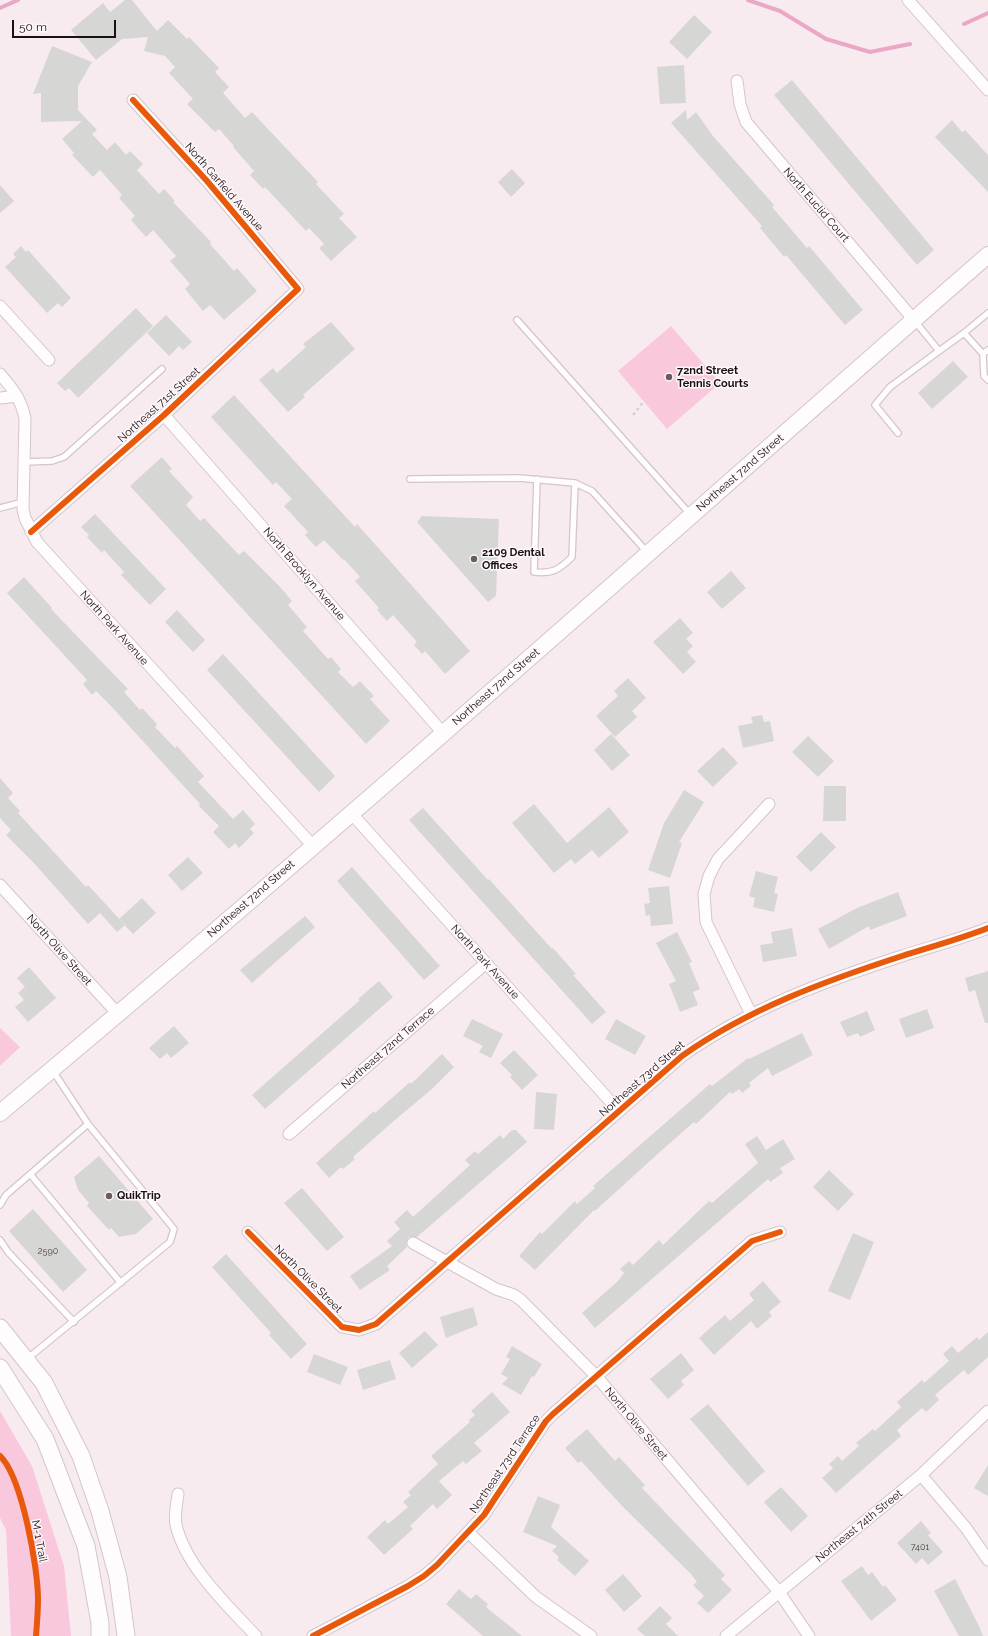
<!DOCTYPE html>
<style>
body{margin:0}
#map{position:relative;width:988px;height:1636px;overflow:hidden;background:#f8ebf0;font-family:Raleway,sans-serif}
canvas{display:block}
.scale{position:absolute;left:12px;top:20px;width:104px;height:18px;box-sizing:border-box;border:2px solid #1a1014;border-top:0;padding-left:5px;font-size:12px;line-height:14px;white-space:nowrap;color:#1a1014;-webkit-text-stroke:3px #fef8fa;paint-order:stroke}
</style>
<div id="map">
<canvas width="988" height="1636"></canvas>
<div class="scale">50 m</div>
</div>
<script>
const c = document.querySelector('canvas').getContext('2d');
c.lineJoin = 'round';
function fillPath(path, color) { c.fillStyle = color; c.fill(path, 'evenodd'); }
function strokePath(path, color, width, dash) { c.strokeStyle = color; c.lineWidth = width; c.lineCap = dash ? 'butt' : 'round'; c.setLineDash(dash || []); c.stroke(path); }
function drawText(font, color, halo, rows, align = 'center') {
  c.font = font + ' Raleway,sans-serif'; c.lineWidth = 3; c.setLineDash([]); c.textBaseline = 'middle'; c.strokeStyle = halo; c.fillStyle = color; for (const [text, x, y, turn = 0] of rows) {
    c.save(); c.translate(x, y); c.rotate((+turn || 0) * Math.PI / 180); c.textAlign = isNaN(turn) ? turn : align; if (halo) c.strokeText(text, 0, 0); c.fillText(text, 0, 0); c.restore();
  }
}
fillPath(new Path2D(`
 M671 326 720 383 667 429 618 371Z
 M0 1028 20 1047 0 1066Z
 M0 1411 32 1466 64 1566 71 1636H11L6 1530 0 1518Z`), '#f9c8dd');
strokePath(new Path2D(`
 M748 0 780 11 826 39 870 52 910 44
 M0 8 18 0
 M964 24 988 13`), '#eaa8c6', 4);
fillPath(new Path2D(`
 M125 0H132L157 31 168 20 187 39 189 37 219 68 215 72 229 87 223 93 245 118 252 112 318 182 316 184 344 214 339 218 357 237 331 261 319 248 324 244 309 228 306 231 265 187 263 189 250 175 254 171 233 147 234 146 219 129 215 132 187 104 193 99 169 73 175 67 165 56 144 51 148 37 122 39 96 60 71 30 103 3 110 12Z
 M694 15 712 32 687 59 669 42Z
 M52 46 92 62 78 86V110L97 130 92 134 107 150 115 142 126 155 130 151 143 164 137 170 159 194 164 189 175 201 173 202 211 242 210 244 234 271 237 268 257 291 224 320 210 305 203 311 185 289 190 284 170 261 176 256 153 230 146 237 131 220 135 216 119 198 122 195 100 170 93 177 72 155 74 153 62 139 82 121 41 122V93L33 94Z
 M684 65 686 103 660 104 657 67Z
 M792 80 934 250 917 265 774 95Z
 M686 110 687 120 696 112 713 136 774 205 772 207 807 248 809 246 863 310 845 325 786 255 784 257 760 228 762 226 671 123Z
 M952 120 962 132 965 130 988 155V192L935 137Z
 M512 169 525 183 511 197 498 182Z
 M0 185 14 201 0 213Z
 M21 246 26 252 28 250 71 298 62 307 58 303 47 313 5 267 16 257 13 254Z
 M136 308 153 326 78 398 69 388 65 391 57 383Z
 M166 315 192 342 183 350 179 346 169 356 147 333Z
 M331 322 355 349 303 395 305 397 288 412 259 380 273 368 277 373 306 347 303 344Z
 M953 361 968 377 932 409 918 393Z
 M234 395 355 527 357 524 470 651 445 674 425 651 422 654 414 645 417 642 393 615 387 621 377 610 379 608 355 581 360 577 344 559 343 560 324 540 316 547 305 535 308 532 284 506 292 499 276 482 273 485 211 417Z
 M162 457 172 469 169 471 193 497 186 505 200 521 204 518 239 555 244 551 281 588 292 601 288 605 307 627 303 631 328 659 331 657 341 669 338 672 353 687 360 681 374 696 370 699 390 721 366 744 130 486Z
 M95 514 166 589 150 605 121 575 124 572 104 550 102 553 87 537 89 535 81 527Z
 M422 516 499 519 496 596 488 602 417 522Z
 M731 571 746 588 722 609 707 592Z
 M24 577 52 608 51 609 128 689 124 692 140 710 142 708 157 724 155 727 175 748 177 746 204 776 198 782 233 819 243 810 255 824 250 829 254 833 239 848 235 843 229 849 213 832 219 826 199 806 200 804 110 705 96 691 92 695 83 684 87 680 7 593Z
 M177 610 205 640 193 652 165 622Z
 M680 618 693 633 686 639 693 646 687 652 696 662 683 674 653 642Z
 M223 654 335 776 319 792 207 670Z
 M628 678 646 698 632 711 637 717 615 737 596 716 618 696 614 691Z
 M762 715 764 722 770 721 774 741 743 748 738 726 753 723 751 717Z
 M611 734 630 755 612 771 594 750Z
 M808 736 834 761 818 777 792 752Z
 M723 747 738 763 713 787 697 771Z
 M0 778 13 793 8 798 20 811 18 813 86 887 88 885 125 925 117 932 100 913 88 924 33 862 6 835 11 830 0 818Z
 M824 786H846V821H823Z
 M684 790 704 802 679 842 682 843 670 878 648 870 664 823Z
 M534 804 567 843 609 807 629 832 599 858 592 850 575 864 571 859 554 873 512 823Z
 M423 808 488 880 489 879 552 949 553 948 576 974 573 975 606 1012 592 1024 409 820Z
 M821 832 836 847 811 872 796 857Z
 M188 857 203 873 182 891 168 875Z
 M352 867 440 966 424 980 337 881Z
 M756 871 778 877 774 893 778 894 774 912 753 907 755 898 749 896Z
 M669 886 673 924 651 926 650 915 646 916 644 904 650 903 648 888Z
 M898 892 907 916 870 930 869 926 829 949 818 929 857 908Z
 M142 898 156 913 133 934 119 919Z
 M305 916 315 927 252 983 240 970Z
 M792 928 797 956 763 962 760 945 773 943 771 932Z
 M677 932 692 962 689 963 700 989 693 992 698 1005 680 1012 669 984 676 981 656 943Z
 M29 967 56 998 28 1022 15 1007 24 1000 18 993 25 987 17 978Z
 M988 971V1023H985L975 990 969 992 965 978Z
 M379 981 393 997 265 1109 252 1095 360 1000 358 999Z
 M927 1009 934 1028 906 1038 899 1019Z
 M867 1011 875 1030 860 1037 858 1033 847 1037 840 1022Z
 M472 1019 503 1034 491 1058 479 1052 483 1046 463 1036Z
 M616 1019 646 1036 635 1055 605 1039Z
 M174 1026 189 1043 171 1058 167 1053 160 1059 149 1048Z
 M802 1033 813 1055 772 1076 768 1068 749 1083 751 1086 742 1093 739 1089 732 1094 730 1092 696 1124 694 1122 662 1150 595 1211 594 1210 535 1270 519 1256 540 1232 542 1234 575 1201 577 1204 595 1188 593 1186 710 1084 712 1086 748 1058 749 1059Z
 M514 1050 538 1075 522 1090 510 1077 512 1075 500 1063Z
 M442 1054 454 1067 431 1090 396 1119 353 1157 355 1159 343 1169 341 1167 329 1178 316 1163 374 1111 375 1113 410 1082 411 1084Z
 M536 1092 557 1094 554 1130 534 1129Z
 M512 1130H516L527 1142 417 1237H409L406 1243 407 1247 387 1266 390 1270 360 1290 350 1276 392 1246 387 1241 400 1229 394 1222 407 1210 413 1217 470 1165 465 1160 475 1151 478 1154 500 1135 503 1139Z
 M757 1136 766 1150 783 1139 795 1159 780 1168 783 1173 770 1182 768 1179 595 1328 582 1313 618 1281 624 1273 620 1269 629 1261 633 1265 659 1240 663 1245 709 1201 712 1203 758 1163 745 1144Z
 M99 1156 153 1219 136 1234 119 1237 111 1228 109 1230 87 1206 89 1203 78 1190 74 1177Z
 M829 1170 854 1194 838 1211 813 1187Z
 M302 1188 344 1237 327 1251 284 1203Z
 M33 1209 87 1270 63 1292 9 1231Z
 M853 1233 874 1242 850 1300 828 1291Z
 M226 1254 307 1344 291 1359 269 1335 271 1333 212 1267Z
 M763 1281 781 1302 769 1312 772 1316 757 1329 751 1321 714 1355 699 1338 725 1315 730 1321 754 1300 749 1294Z
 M473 1307 478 1325 446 1338 440 1317Z
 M425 1331 438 1345 412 1368 399 1353Z
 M988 1332V1357L968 1375 964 1370 935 1395 939 1400 926 1412 922 1408 897 1430 901 1436 836 1493 822 1478 833 1468 829 1464 838 1456 842 1461 859 1446 856 1443 873 1429 875 1431 901 1407 897 1402 922 1380 924 1383 949 1361 943 1354 952 1346 958 1353 977 1337 979 1340Z
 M512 1346 542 1364 534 1377 532 1376 521 1395 502 1384 508 1378 501 1374 510 1359 506 1357Z
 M681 1353 694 1370 681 1381 684 1385 668 1399 650 1379Z
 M314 1354 348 1367 340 1385 307 1372Z
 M390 1360 396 1379 363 1390 357 1370Z
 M492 1392 510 1412 474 1443 482 1451 466 1464 463 1461 439 1481 452 1495 437 1509 433 1504 410 1526 413 1529 384 1555 367 1537 385 1520 388 1524 408 1507 403 1502 411 1495 408 1492 438 1464 431 1456 470 1422 469 1420 475 1415 471 1411Z
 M708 1404 765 1471 748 1486 690 1419Z
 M587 1429 615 1461 619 1457 645 1485 642 1488 725 1575 721 1579 732 1590 708 1613 697 1603 704 1596 693 1585 697 1582 691 1574 622 1506 581 1461 578 1463 565 1448Z
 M988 1465V1496L974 1488Z
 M781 1487 808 1516 791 1532 764 1502Z
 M538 1496 560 1505 551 1527 589 1561 575 1576 557 1560 559 1557 552 1551 557 1546 523 1532Z
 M921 1521 931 1533 928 1535 943 1552 928 1565 922 1558 916 1564 897 1543Z
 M862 1566 868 1575 872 1572 883 1587 885 1585 897 1600 871 1621 841 1581Z
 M623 1574 642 1596 624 1612 605 1590Z
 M955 1579 979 1626 983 1636H959L934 1591Z
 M459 1589 471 1599 476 1594 488 1604 486 1607 522 1636H483L446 1604Z
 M660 1606 672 1618 666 1624 678 1636H645L637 1629Z`), '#d6d6d5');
const service = new Path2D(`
 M517 320 690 514
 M914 320 939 351 964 333 988 313
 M964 333 983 354
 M988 350 983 354 984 376 988 380
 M898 433 875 405 890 387 939 351
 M25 462 52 461 64 457 162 369
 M410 479 519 478 575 483 592 491 648 553
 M537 479 534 572C552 574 559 570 572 557L575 483
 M0 508 23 502
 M30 1174 121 1283
 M0 1205 6 1195 88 1124
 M0 1240 8 1252 74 1322
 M27 1359 170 1242 174 1229 88 1124 53 1071`);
const minor = new Path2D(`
 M908 0 988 90
 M737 81 740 104 746 122 914 320
 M0 306 49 360
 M0 374C12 388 22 400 25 419L23 509 25 518 37 542 313 846
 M0 398 17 396
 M164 415 443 733
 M31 532 164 415 298 289 207 181 133 100
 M351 813 619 1111
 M0 885 118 1014
 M751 1014 706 922 704 894 709 876 718 859 769 804
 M289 1134 486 963
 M248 1232 342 1327 359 1330 376 1324 682 1056C748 1009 825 981 902 956 930 947 960 939 988 928
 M413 1243 496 1289 514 1295 521 1300 597 1377 779 1592 809 1636
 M921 1475 966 1528 988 1560
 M178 1494C177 1503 174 1516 176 1525 186 1567 227 1605 256 1636
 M469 1533 536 1597 591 1636
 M313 1636 408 1586 424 1576 437 1565 484 1515 546 1421 553 1414 752 1241 780 1232
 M726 1636 921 1475 988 1411`);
const secondary = new Path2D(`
 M0 1113C335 834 659 542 988 255`);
const primary = new Path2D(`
 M0 1328 44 1383 81 1456 100 1511 118 1577 126 1636
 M0 1368 45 1439 86 1546 100 1623V1636`);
strokePath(service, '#d2c6cb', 8);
strokePath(minor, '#d2c6cb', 13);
strokePath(secondary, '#d2c6cb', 18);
strokePath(primary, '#d2c6cb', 19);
strokePath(new Path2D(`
 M633 415 644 401`), '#d5d1d2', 2.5, [3, 3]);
strokePath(service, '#fefcfd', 5.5);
strokePath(minor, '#fefcfd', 11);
strokePath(secondary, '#fefcfd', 16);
strokePath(primary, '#fefcfd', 17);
strokePath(new Path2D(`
 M31 532 164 415 298 289 207 181 133 100
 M248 1232 342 1327 359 1330 376 1324 682 1056C748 1009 825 981 902 956 930 947 960 939 988 928
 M0 1456C22 1477 38 1568 38 1599 38 1611 37 1624 36 1636
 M313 1636 408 1586 424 1576 437 1565 484 1515 546 1421 553 1414 752 1241 780 1232`), '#e8590c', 6);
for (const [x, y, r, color] of [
 [669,377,4,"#685d61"],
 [474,559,4,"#685d61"],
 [109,1196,4,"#685d61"]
]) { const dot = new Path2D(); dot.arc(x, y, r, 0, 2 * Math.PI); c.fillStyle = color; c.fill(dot); strokePath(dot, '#fef8fa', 1.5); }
drawText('9px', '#494244', null, [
 ["2590",48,1251],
 ["7401",920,1547]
]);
drawText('11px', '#1a1014', '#fef8fa', [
 ["North Garfield Avenue",224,187,49],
 ["North Euclid Court",816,205,49],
 ["Northeast 71st Street",159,405,-42],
 ["Northeast 72nd Street",740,473,-41],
 ["North Brooklyn Avenue",304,574,49],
 ["North Park Avenue",114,628,48],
 ["Northeast 72nd Street",496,687,-41],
 ["Northeast 72nd Street",251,899,-41],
 ["North Olive Street",59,950,48],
 ["North Park Avenue",485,962,48],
 ["Northeast 72nd Terrace",388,1048,-41],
 ["Northeast 73rd Street",642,1079,-41],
 ["North Olive Street",308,1279,45],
 ["North Olive Street",636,1424,50],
 ["Northeast 73rd Terrace",505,1464,-56],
 ["Northeast 74th Street",859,1526,-39],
 ["M-1 Trail",39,1541,79]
]);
drawText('bold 11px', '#1a1014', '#fef8fa', [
 ["72nd Street",677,371],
 ["Tennis Courts",677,384],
 ["2109 Dental",482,553],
 ["Offices",482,566],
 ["QuikTrip",117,1196]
], 'left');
</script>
